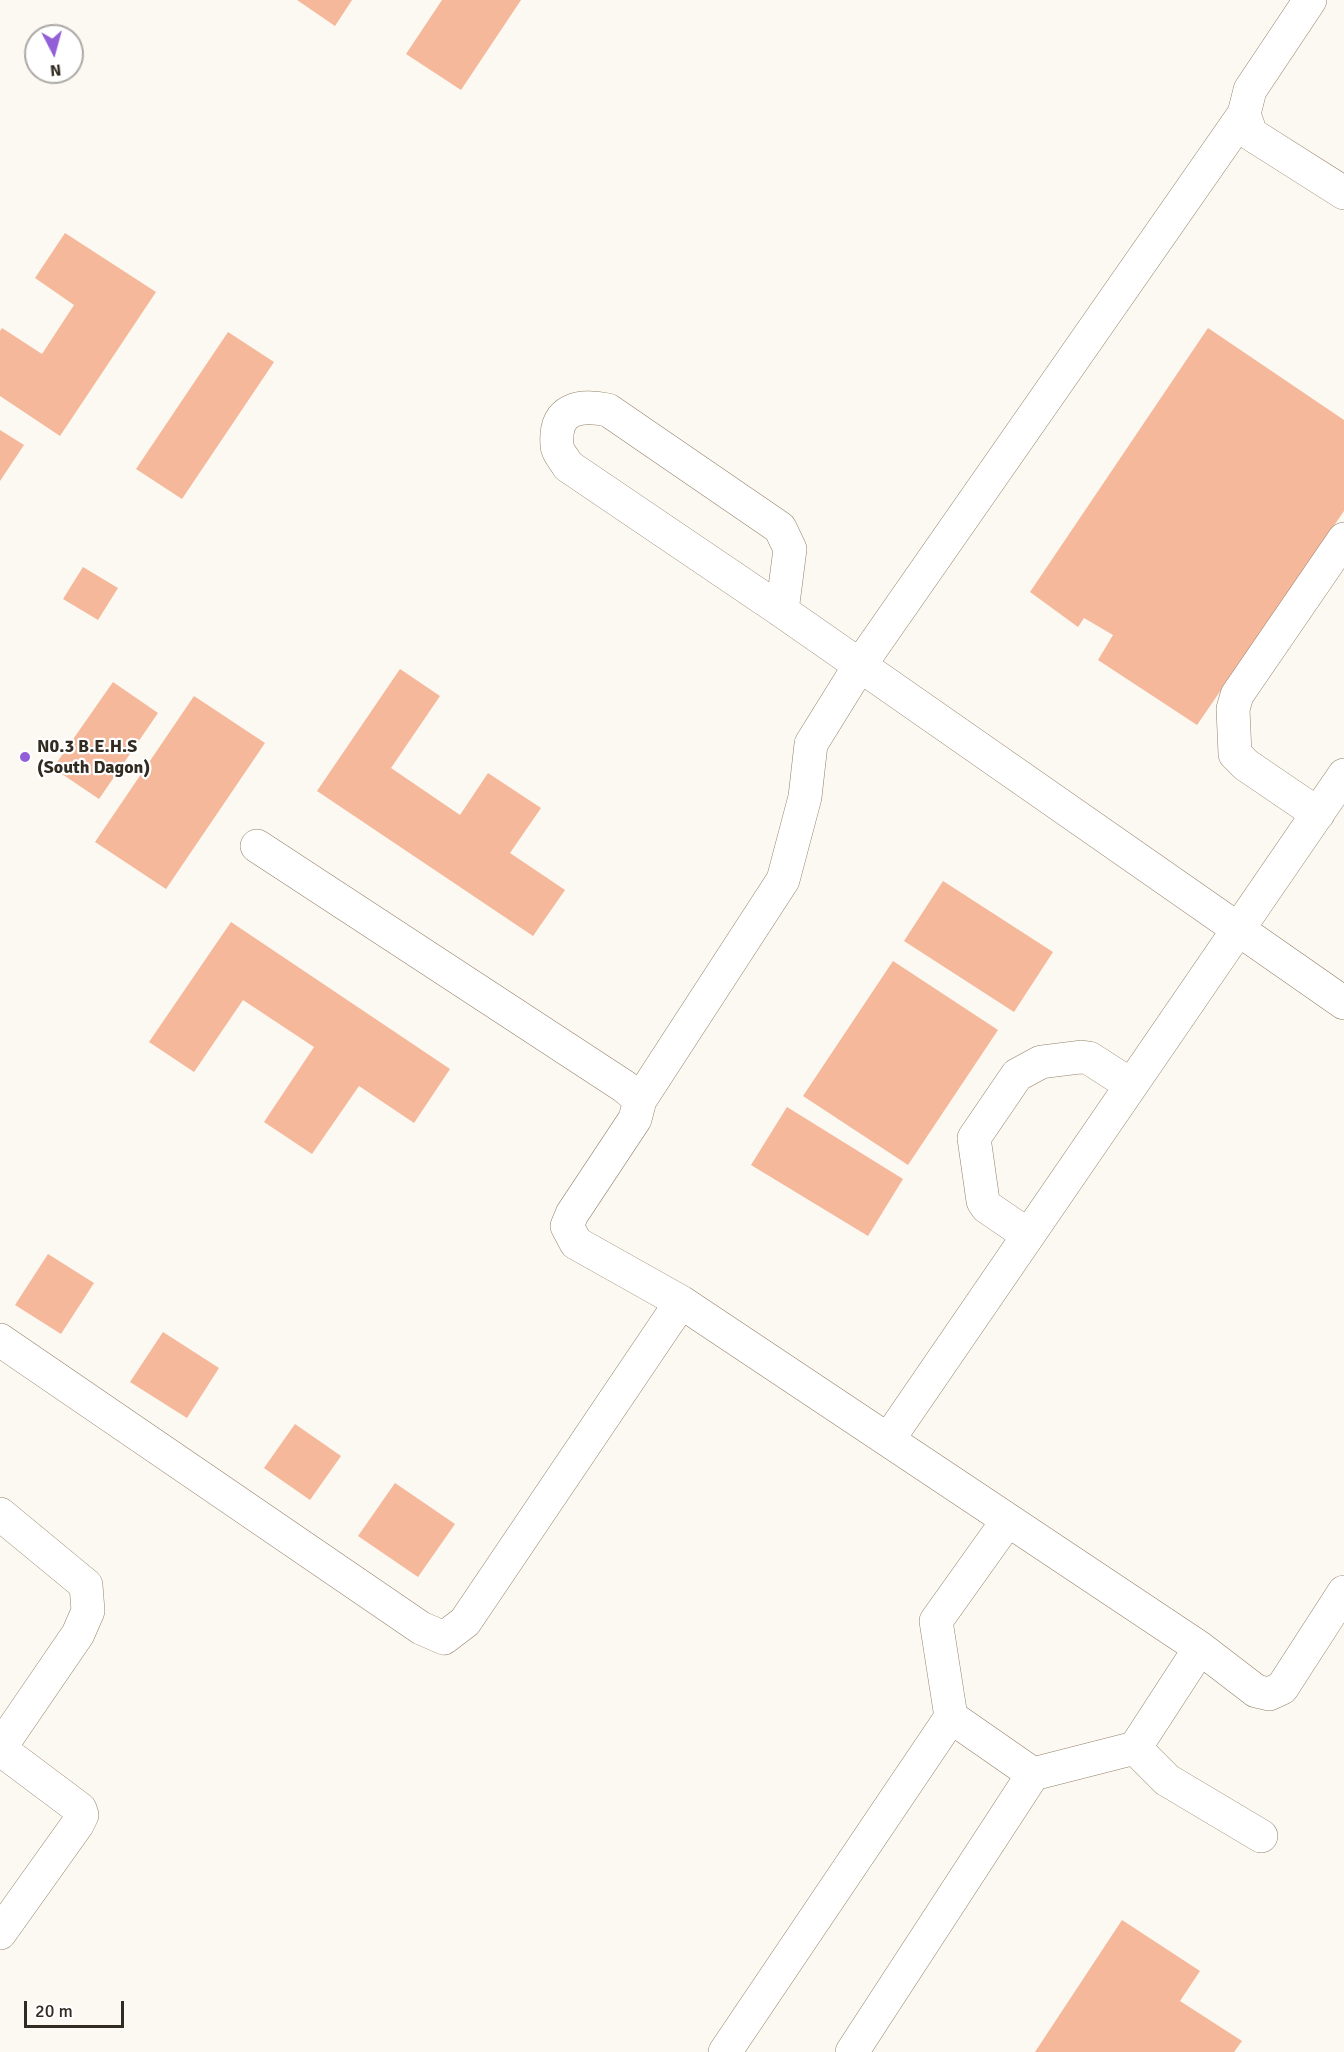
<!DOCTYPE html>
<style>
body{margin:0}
#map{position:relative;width:1344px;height:2052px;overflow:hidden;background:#fcf8f2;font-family:Signika,sans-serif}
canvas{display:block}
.north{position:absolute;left:24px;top:24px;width:60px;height:60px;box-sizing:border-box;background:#fff;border:2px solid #adaaa6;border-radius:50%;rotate:174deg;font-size:16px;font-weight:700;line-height:24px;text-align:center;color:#322b21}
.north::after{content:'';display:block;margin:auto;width:21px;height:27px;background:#935fd8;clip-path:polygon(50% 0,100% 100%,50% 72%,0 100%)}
.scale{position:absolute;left:24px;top:2001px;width:100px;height:27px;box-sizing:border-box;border:3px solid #322b21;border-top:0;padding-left:8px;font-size:18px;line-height:21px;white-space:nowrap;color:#322b21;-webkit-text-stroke:4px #fff;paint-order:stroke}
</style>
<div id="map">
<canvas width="1344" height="2052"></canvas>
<div class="north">N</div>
<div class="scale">20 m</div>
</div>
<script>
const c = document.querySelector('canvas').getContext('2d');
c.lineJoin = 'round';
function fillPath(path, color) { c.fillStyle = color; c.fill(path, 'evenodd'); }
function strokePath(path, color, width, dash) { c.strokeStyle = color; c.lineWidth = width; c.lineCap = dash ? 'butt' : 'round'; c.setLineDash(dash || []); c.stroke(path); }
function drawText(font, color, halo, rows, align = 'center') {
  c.font = font + ' Signika,sans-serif'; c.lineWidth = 4.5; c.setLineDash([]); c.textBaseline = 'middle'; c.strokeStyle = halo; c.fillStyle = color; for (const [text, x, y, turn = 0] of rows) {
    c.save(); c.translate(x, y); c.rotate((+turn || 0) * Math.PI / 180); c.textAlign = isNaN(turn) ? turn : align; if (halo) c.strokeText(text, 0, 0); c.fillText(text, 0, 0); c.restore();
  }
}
fillPath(new Path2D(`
 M297 0H352L335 26Z
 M442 0H521L461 90 406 54Z
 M65 233 156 292 60 436 0 396V331L2 328 42 354 74 305 35 278Z
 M1208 328 1344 420V511L1197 725 1098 660 1113 635 1084 618 1078 627 1030 592Z
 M228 332 274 362 182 499 136 469Z
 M0 430 24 445 0 481Z
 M83 567 118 588 98 620 63 599Z
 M400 669 440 696 391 768 460 815 488 773 541 808 510 853 565 890 533 936 317 791Z
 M113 682 158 713 99 799 53 768Z
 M194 696 265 743 166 889 95 842Z
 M943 881 1053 952 1014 1012 904 941Z
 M231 922 450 1069 414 1123 359 1086 312 1154 264 1122 314 1047 243 1000 194 1072 149 1042Z
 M893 961 998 1030 908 1165 803 1096Z
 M787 1107 903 1179 868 1236 751 1165Z
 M48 1254 94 1283 61 1334 15 1305Z
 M163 1332 219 1368 187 1418 130 1382Z
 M295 1424 341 1456 310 1500 264 1468Z
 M395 1483 455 1524 418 1577 358 1536Z
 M1122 1920 1200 1971 1180 2001 1242 2041 1234 2052H1035Z`), '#f5b89a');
const minor = new Path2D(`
 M1310 0 1250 90 1244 114 1251 134 1344 193
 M782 611 790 549 780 528 608 410C580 404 554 408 557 445 557 452 565 460 568 466L782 611 1344 1003
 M1318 814 1246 765 1235 754 1233 709 1237 695 1344 539
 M257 846 625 1087 640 1100 635 1119 572 1214 567 1226 576 1243 681 1302 1200 1648 1256 1691 1269 1694 1282 1688 1344 1592
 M640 1100 783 880 805 797 811 744 860 665 1244 114
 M1028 1235 987 1207 983 1201 974 1138 1017 1075 1041 1062 1081 1057 1089 1058 1131 1085
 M0 1340 421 1628 444 1638 465 1622 681 1302
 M888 1440 1344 775
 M0 1514 86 1585 88 1611 78 1634 0 1748
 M1008 1520 936 1621 951 1717 1033 1774 1135 1748 1200 1648
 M1135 1748 1167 1780 1261 1836
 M0 1749 80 1809 82 1815 77 1825 0 1933
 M725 2052 951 1717
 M852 2052 1033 1774`);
strokePath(minor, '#938169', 34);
strokePath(minor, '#fff', 33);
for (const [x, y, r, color] of [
 [25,757,6,"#935fd8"]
]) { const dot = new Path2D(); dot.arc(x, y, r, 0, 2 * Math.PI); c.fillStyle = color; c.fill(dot); strokePath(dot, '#fff', 2); }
drawText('bold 18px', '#322b21', '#fff', [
 ["N0.3 B.E.H.S",37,747],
 ["(South Dagon)",37,768]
], 'left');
</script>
